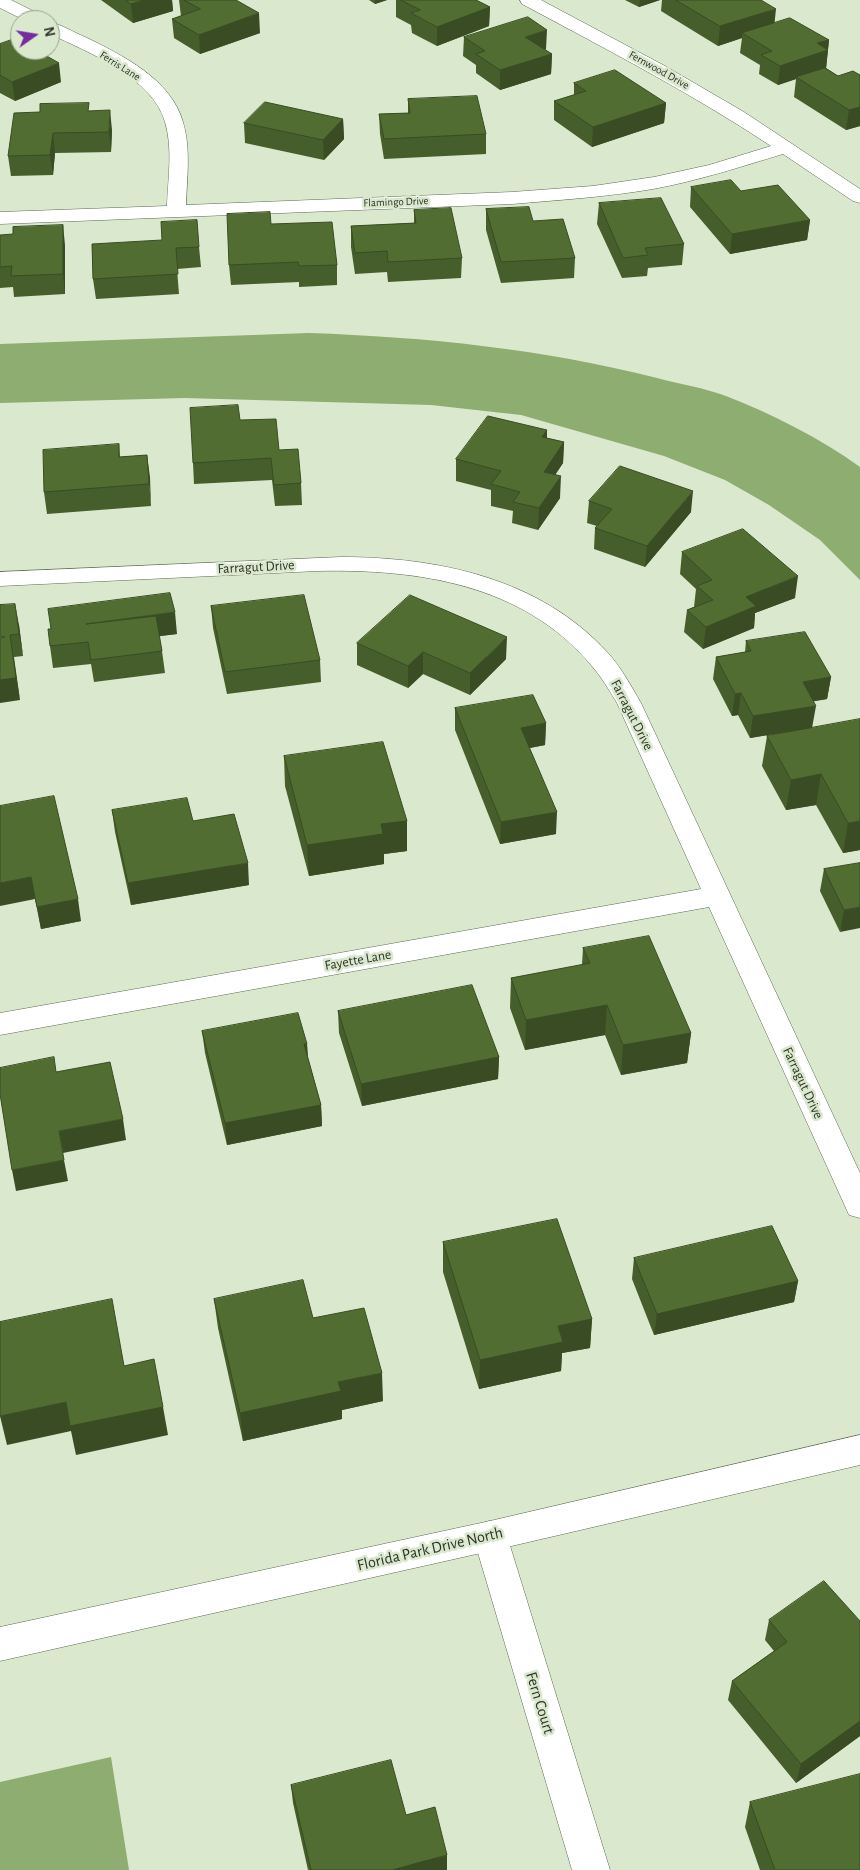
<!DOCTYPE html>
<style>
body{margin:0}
#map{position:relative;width:860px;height:1870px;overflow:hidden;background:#dae8ce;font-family:"Alegreya Sans",sans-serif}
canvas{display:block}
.north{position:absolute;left:10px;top:10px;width:50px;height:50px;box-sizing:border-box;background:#dae8ce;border:1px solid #96a08c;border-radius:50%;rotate:77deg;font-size:14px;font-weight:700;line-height:20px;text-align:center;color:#2f342a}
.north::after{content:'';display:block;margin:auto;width:18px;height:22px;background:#752c9f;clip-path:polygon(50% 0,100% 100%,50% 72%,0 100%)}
</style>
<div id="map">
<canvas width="860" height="1870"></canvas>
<div class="north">N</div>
</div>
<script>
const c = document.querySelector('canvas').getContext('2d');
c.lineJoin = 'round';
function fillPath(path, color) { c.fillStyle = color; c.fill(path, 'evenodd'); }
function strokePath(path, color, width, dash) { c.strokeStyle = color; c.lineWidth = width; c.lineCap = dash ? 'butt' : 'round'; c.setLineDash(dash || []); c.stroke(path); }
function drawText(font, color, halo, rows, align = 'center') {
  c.font = font + ' "Alegreya Sans",sans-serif'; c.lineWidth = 5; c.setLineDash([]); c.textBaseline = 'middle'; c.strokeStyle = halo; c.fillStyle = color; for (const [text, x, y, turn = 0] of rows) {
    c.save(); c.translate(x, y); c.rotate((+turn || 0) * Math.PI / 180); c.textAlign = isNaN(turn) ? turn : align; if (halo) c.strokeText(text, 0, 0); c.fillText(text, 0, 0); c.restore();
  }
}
fillPath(new Path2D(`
 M309 333C426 337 543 349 657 378 679 384 705 388 726 396 772 414 820 438 860 467V580L820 540 769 505 725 480 664 456 521 415 431 405 185 398 0 403V344Z
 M111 1757 129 1870H0V1782Z`), '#8ead70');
const minor = new Path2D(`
 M0 0H11L43 16 46 20H24L0 8Z
 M520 0H541L665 66 744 112 860 189V203L853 201 783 154C740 167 697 181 653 189 606 197 559 200 512 204L0 224V212L167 206C168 178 173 149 165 122 153 78 88 52 50 34V22C62 25 73 32 85 37 122 55 171 79 183 122 191 148 187 178 186 205L512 192 593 186 654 177 709 165 771 146C691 93 606 49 522 4Z
 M341 557C437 557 540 578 608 653 621 667 631 686 641 703L860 1173V1218L849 1215 845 1206 709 907 0 1035V1013L701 889 617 703C609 690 601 676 591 665 523 584 418 569 318 571L0 586V572Z
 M490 1521 502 1525 507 1536 610 1870H572L473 1536 478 1525Z`);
const tertiary = new Path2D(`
 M860 1435V1465L490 1551 0 1661V1627L490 1521Z`);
strokePath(minor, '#5d6952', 1);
strokePath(tertiary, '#5d6952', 1);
fillPath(minor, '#fff');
fillPath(tertiary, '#fff');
fillPath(new Path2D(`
 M101 0H172L173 11 133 23Z
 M179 0H236L260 33 200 54 174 38 172 19 181 16Z
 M369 0H387L375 4Z
 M396 0H476L490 7 489 26 437 46 412 33 411 25 396 17Z
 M625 0H660L639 7Z
 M662 0H761L774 23 829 40 826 68 838 76 860 75V126L846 130 794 97 796 79 778 85 759 74 760 65 740 53 742 38 718 46 661 11Z
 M464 37 546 49 545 50 552 54 551 74 500 90 476 73V65L463 56Z
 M0 44 61 82 15 101 0 93Z
 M574 83 666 103 664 123 592 147 554 120V101L574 95Z
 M408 99 486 134V154L384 159 380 134 379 114 408 113Z
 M90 111 112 130 111 152 55 153 53 175 11 176 8 156Z
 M343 119 344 139 324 160 245 143 244 123Z
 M691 187 741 191 810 220 807 240 730 254 690 207Z
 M599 203 684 244 682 265 648 268 647 276 622 278 597 224Z
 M486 209 533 221 575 258 574 278 501 283 486 230Z
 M414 210 462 258 461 278 388 282 387 272 355 274 351 247V226L414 223Z
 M271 224 337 265V285L299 287V282L231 285 229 265Z
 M0 235 65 245V294L14 297 13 287 0 288Z
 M92 244 199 247 201 267 177 269 179 294 96 299 93 279Z
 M240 420 279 450 301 483 302 505 275 506 272 480 194 484 193 463Z
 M547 430V438L564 442 563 463 555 475 560 498 538 530 512 523 513 511 491 506V490L456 481V459Z
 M119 444 120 457 147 455 151 506 47 514 44 492Z
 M589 501 691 512 645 567 594 549 595 528 597 526 587 523Z
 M682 552 795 598 755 613 754 628 703 649 684 632 687 610 694 607 696 589 680 574Z
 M0 605 19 625 23 656 14 657 20 700Z
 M211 606 320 660 321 682 227 694 213 628Z
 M51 629 177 634 159 636 162 651 165 673 94 682 91 664 53 668 50 646Z
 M746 641 831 677 827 699 813 701 812 728 860 850 843 853 816 805 786 810 762 766 767 736 801 729 750 738 738 715 732 716 713 679 716 657 745 652Z
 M357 643 506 659 470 695 423 674 408 688 357 665Z
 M455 708 546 723 545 745 529 748 556 834 500 844 455 730Z
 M284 756 407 821V851L384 854V864L309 876 285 786Z
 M0 806 81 921 41 929 35 899Z
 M112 810 193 821 249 885 131 905 115 832Z
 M860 863 840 932 820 891 824 869Z
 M583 948 691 1033 687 1063 621 1075 605 1035 525 1050 510 1008 511 978 582 965Z
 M338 1011 499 1057 498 1079 362 1106 339 1033Z
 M202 1031 307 1044 308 1058 321 1105 322 1126 227 1145 205 1053Z
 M443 1242 592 1319 590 1348 562 1353 561 1371 479 1389 443 1272Z
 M634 1258 798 1281 794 1302 654 1335 632 1279Z
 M214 1299 313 1318 383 1401 342 1410V1419L243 1441 218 1328Z
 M769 1620 860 1621V1736L796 1783 728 1700 732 1681 774 1651 765 1640Z
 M291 1785 406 1815 447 1870H308L293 1803Z
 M750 1802 860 1870H760L745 1827Z`), '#465e2b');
fillPath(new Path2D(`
 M145 0H172L173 11 133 23 131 4Z
 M375 0H387L375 4Z
 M640 0H660L639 7Z
 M490 7 489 26 437 46V27Z
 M776 9 774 28 742 33V38L718 46 720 26Z
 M259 13 260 33 200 54 199 35Z
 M547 30 546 49 525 56V37Z
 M829 40 826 69 796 77V79L778 85 780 66 817 43Z
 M552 54 551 74 500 90V70Z
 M59 63 61 82 15 101 12 82Z
 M666 103 664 123 592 147 593 127Z
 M860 107V126L846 130 849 110Z
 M110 110 112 130 111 152 109 132Z
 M343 119 344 139 324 160 323 140Z
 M53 133 55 153 53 175 50 155Z
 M810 220 807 240 730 254 732 234Z
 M63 225 65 245V294L63 274Z
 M547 430 546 451 542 437Z
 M564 442 563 463 543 493 544 472Z
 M147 455 150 477 151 506 149 484Z
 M561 476 560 498 538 530 539 508Z
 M693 491 691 512 645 567 647 546Z
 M798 576 795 598 755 613 754 628 703 649 706 627 746 597Z
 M15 604 19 625 23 656 19 634Z
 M175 612 177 634 89 645 86 624Z
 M10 635 20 700 0 703V680Z
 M507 637 506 659 470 695V673Z
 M423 652V674L408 688V666Z
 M831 677 827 699 799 704 803 682Z
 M741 693 738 715 732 716 735 694Z
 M816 706 812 728 750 738 753 716Z
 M546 723 545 745 520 750 521 728Z
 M821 774 816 805 786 810 791 780Z
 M557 812 556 834 500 844 501 822Z
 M407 821V851L384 854V864L309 876 307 845 381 824Z
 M860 821V850L843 853 848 823Z
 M248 863 249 885 131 905 128 883Z
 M31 877 35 899 0 906V883Z
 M78 899 81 921 41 929 37 907Z
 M860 907V928L840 932 844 910Z
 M607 1005 605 1035 525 1050 526 1020Z
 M691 1033 687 1063 621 1075 623 1045Z
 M304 1044H307L308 1065Z
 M499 1057 498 1079 362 1106 361 1084Z
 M321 1105 322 1126 227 1145 225 1123Z
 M123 1119 126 1140 63 1153 59 1131Z
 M64 1160 68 1181 16 1191 12 1170Z
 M798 1281 794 1302 654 1335 657 1314Z
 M592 1319 590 1348 562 1353 561 1371 479 1389 480 1360 558 1326Z
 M382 1373 383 1401 342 1410V1419L243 1441 240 1413 338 1382Z
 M66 1402 163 1407 168 1435 76 1455 71 1431 7 1445 0 1416Z
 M860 1721V1736L796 1783 801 1764Z
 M447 1855V1870H392Z`), '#394c23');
const building = new Path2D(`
 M126 0H145L131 4Z
 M184 0H236L259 13 199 35 172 19 200 9Z
 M401 0H476L490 7 437 27 411 13 420 10Z
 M676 0H761L776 9 720 26Z
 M528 17 547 30 525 37 552 54 500 70 476 54 485 51 464 37Z
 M790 18 829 40 817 43 828 50 780 66 761 55 772 51 742 33Z
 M14 39 20 42V50H36L59 63 12 82 0 75V44Z
 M825 68 838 76 853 71 860 75V107L849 110 796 77Z
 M615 70 666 103 593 127 554 101 586 91 574 83Z
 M477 96 486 134 384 139 379 114 410 113 408 99Z
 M265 102 343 119 323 140 244 123Z
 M89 103 88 111 110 110 109 132 53 133 50 155 8 156 14 113 40 112V104Z
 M731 180 741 191 778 185 810 220 732 234 691 187Z
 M661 198 684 244 645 248 648 255 623 258 599 203Z
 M529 207 533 221 563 219 575 258 501 262 486 209Z
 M451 208 462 258 388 262 387 251 355 253 351 226 416 223 414 210Z
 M270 212 271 224 332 222 337 265 299 266 298 262 229 265 227 214Z
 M197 220 199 247 176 248 178 274 93 279 92 244 162 240 161 222Z
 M63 225V274L11 276 12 266 0 267V235L13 234V227Z
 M238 405 240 420 276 419 279 450 298 449 301 483 274 485 271 458 193 463 190 408Z
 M488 416 547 430 542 437 564 442 544 472 561 476 539 508 513 502 520 492 491 484 501 471 456 459Z
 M119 444V457L147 455 149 484 44 492 43 450Z
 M620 466 693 491 647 546 595 528 612 509 589 501Z
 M743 529 798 576 746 597 756 606 706 627 687 610 713 600 697 586 712 580 682 552Z
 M170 593 175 612 86 624 156 616 162 651 91 660 88 642 50 646 48 629H51L48 609Z
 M304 595 320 660 225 672 211 606Z
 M410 595 507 637 470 673 423 652 408 666 357 643Z
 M15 604 19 634 10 635 16 678 0 680V638L5 637H0V605Z
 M805 632 831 677 803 682 816 706 753 716 741 693 735 694 716 657 751 651 746 641Z
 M533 695 546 723 521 728 557 812 501 822 455 708Z
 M860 719V821L848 823 821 774 791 780 767 736Z
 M383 742 407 821 381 824 383 834 307 845 284 756Z
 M54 796 78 899 37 907 31 877 0 883V806Z
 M187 798 193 821 234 814 248 863 128 883 112 810Z
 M860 863V907L844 910 824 869Z
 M649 936 691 1033 623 1045 607 1005 526 1020 511 978 590 963 583 948Z
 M472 985 499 1057 361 1084 338 1011Z
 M298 1013 307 1044H304L321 1105 225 1123 202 1031Z
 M54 1057 56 1072 110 1062 123 1119 59 1131 64 1160 12 1170 0 1094V1068Z
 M557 1219 592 1319 558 1326 563 1342 480 1360 443 1242Z
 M772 1226 798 1281 657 1314 634 1258Z
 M303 1280 313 1318 364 1308 382 1373 338 1382 341 1391 240 1413 214 1299Z
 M112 1299 124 1366 154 1359 163 1407 70 1426 66 1402 0 1416V1322Z
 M824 1581 860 1621V1721L801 1764 732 1681 787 1642 769 1620Z
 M391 1760 406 1815 435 1807 447 1855 392 1870H311L291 1785Z
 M860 1774V1870H775L750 1802Z`);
fillPath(building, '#516d32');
strokePath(building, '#394c23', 1);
drawText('11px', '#2f342a', '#dae8ce', [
 ["Ferris Lane",120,66,32],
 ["Fernwood Drive",659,70,29],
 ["Flamingo Drive",396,202,-2]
]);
drawText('14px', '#2f342a', '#dae8ce', [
 ["Farragut Drive",256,567,-3],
 ["Farragut Drive",632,715,63],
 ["Fayette Lane",358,960,-10],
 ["Farragut Drive",803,1083,65]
]);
drawText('16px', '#2f342a', '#dae8ce', [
 ["Florida Park Drive North",430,1549,-13],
 ["Fern Court",540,1703,73]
]);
</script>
